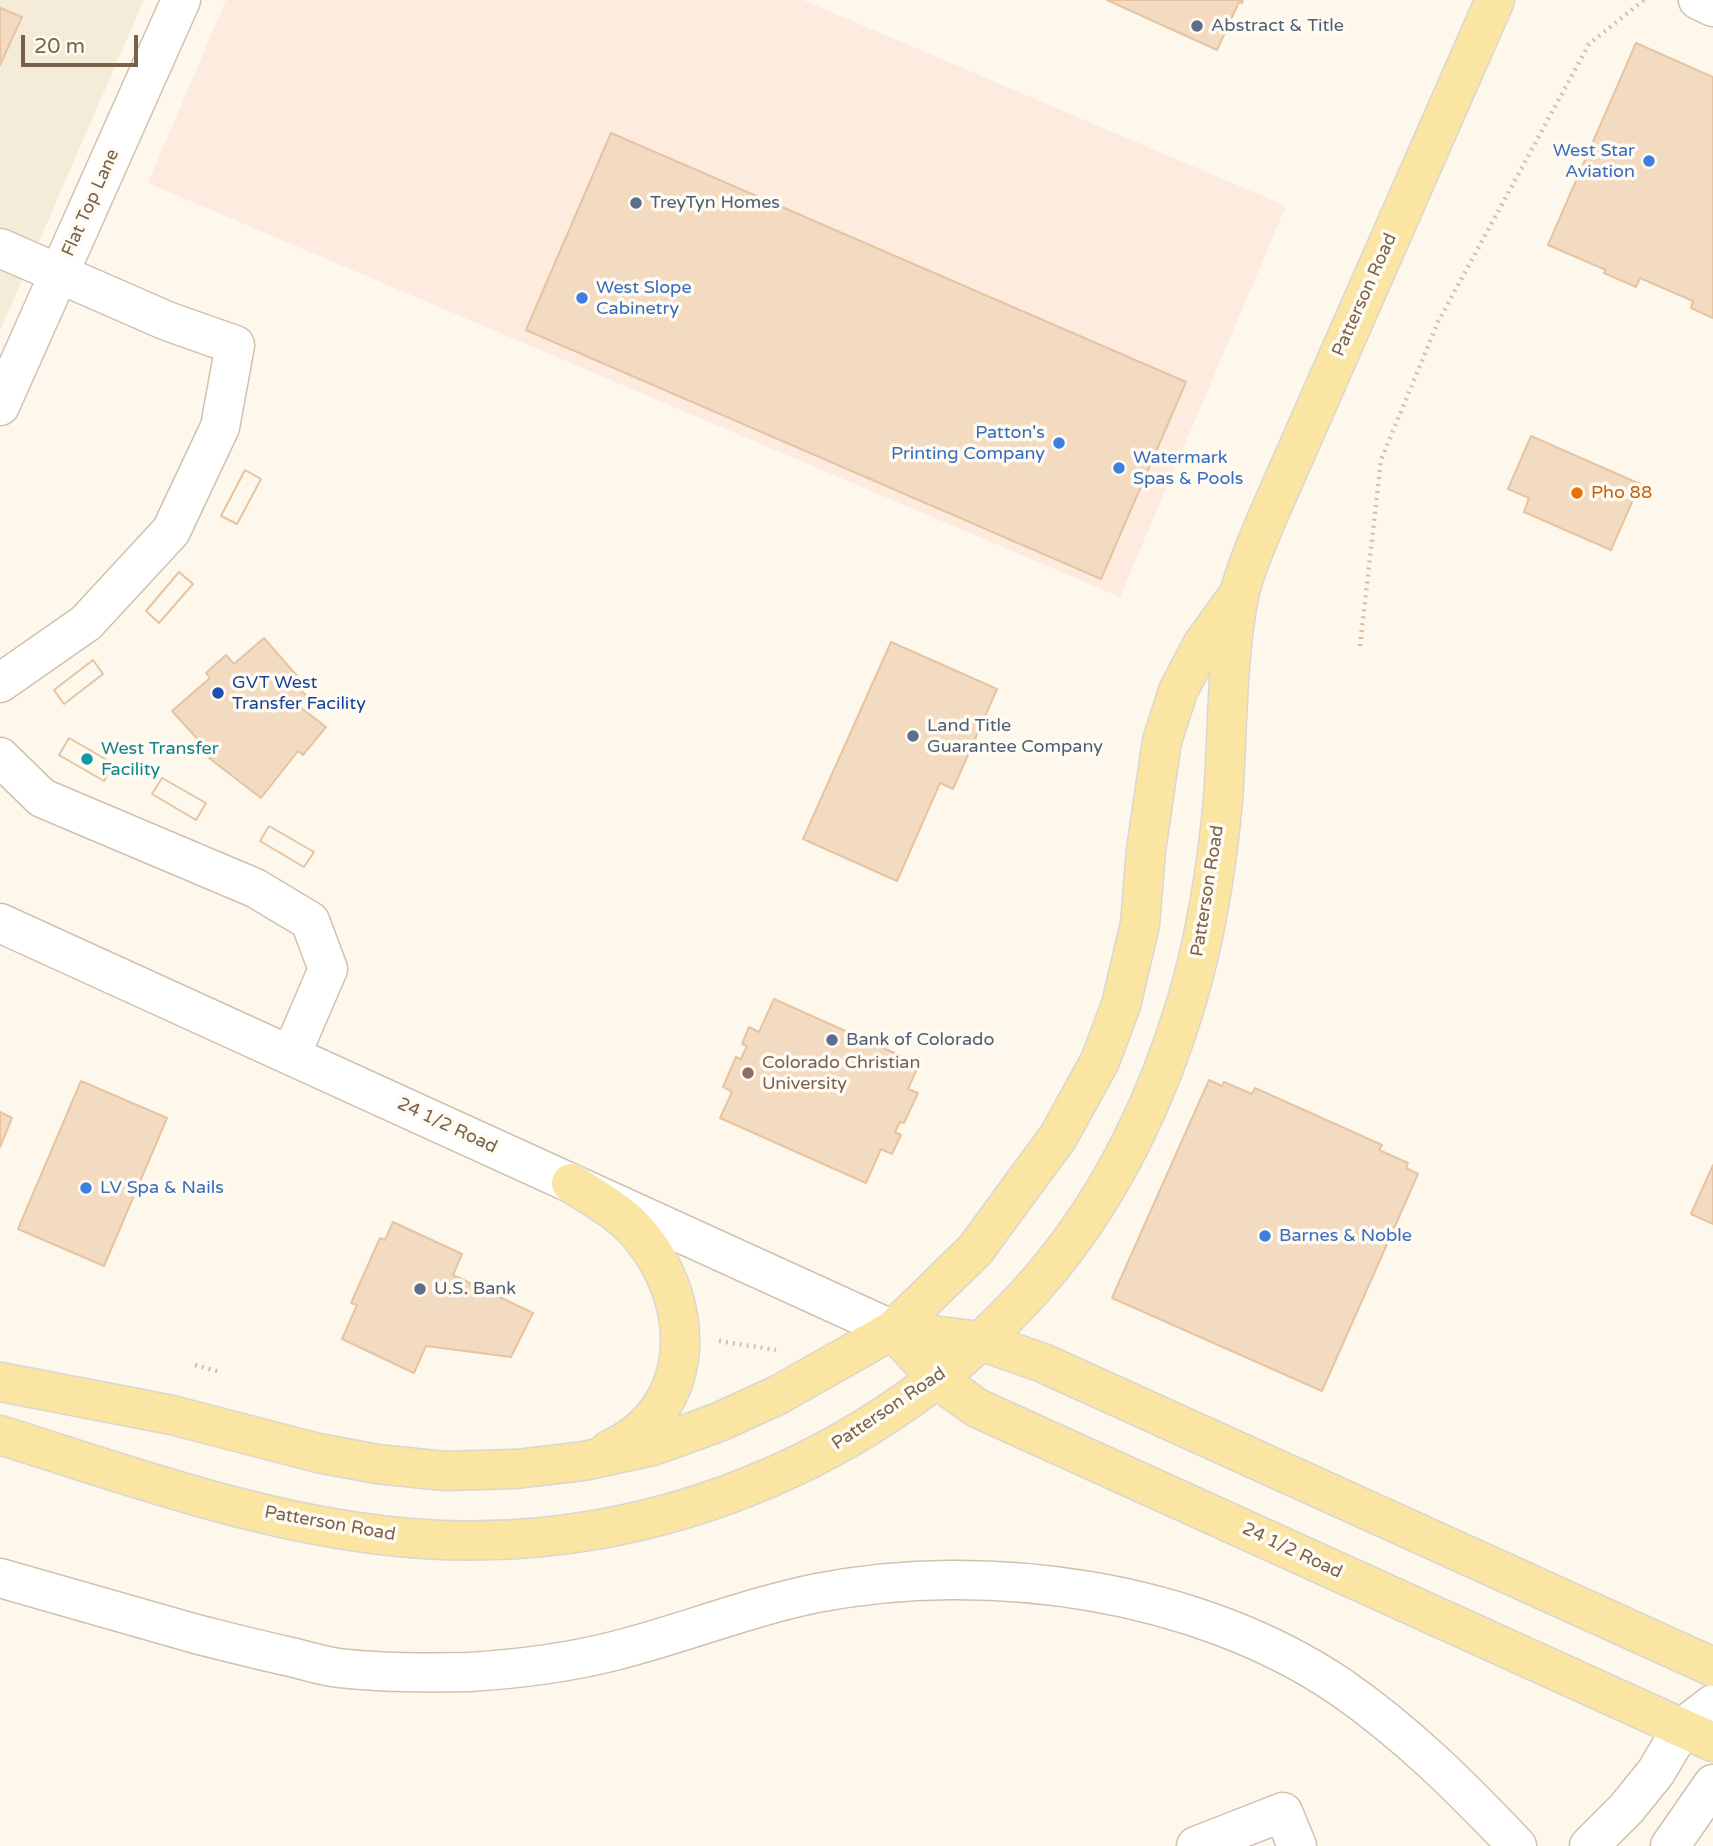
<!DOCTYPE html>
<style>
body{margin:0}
#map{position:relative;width:1713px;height:1846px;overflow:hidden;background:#fdf8eb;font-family:"Varela Round",sans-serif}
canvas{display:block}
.scale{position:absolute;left:21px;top:35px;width:117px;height:32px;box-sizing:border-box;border:4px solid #79624c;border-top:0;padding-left:9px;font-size:21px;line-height:24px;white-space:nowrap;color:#79624c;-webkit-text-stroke:5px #fffbf2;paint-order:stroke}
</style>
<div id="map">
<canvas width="1713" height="1846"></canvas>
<div class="scale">20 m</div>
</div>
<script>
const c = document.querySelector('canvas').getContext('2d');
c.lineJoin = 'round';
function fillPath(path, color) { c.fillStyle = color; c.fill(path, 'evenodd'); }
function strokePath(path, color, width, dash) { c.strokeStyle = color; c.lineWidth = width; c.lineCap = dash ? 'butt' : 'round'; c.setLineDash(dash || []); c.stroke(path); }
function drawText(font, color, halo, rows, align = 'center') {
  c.font = font + ' "Varela Round",sans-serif'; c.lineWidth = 7; c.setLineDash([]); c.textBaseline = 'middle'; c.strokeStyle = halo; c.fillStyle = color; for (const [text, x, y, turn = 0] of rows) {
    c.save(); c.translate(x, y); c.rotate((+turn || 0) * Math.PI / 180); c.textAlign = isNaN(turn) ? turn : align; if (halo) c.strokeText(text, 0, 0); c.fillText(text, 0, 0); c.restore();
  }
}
fillPath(new Path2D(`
 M0 0H144L0 331Z`), '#f5ebd9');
fillPath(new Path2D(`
 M226 0H803L1286 206 1120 597 148 183Z`), '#fdebdf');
const building = new Path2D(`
 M1107 0H1243L1242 3 1239 2 1217 50Z
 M0 8 22 17 0 65Z
 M1636 43 1713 77V318L1691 308 1693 301 1640 278 1636 287 1604 273 1606 270 1548 245Z
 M611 133 1186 382 1101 579 526 330Z
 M1531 436 1640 484 1611 550 1524 512 1529 498 1508 489Z
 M245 470 261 479 237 524 221 516Z
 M245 470 261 479 237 524 221 516Z
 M179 572 193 584 159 623 146 611Z
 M179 572 193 584 159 623 146 611Z
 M264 638 304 684 299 689 307 696 299 706 326 727 303 755 298 751 261 798 209 758 212 755 172 711 210 678 206 673 226 655 234 664Z
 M891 642 997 689 953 789 940 783 897 881 803 839Z
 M93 660 103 674 64 704 54 690Z
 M93 660 103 674 64 704 54 690Z
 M69 738 114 764 104 781 59 755Z
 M69 738 114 764 104 781 59 755Z
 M162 778 206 803 196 820 152 794Z
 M162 778 206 803 196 820 152 794Z
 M269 826 314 852 304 867 260 841Z
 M269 826 314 852 304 867 260 841Z
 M774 999 919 1064 908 1089 918 1093 904 1123 900 1122 895 1132 901 1135 892 1154 881 1149 866 1183 720 1118 732 1092 723 1087 736 1057 741 1059 747 1046 742 1044 749 1027 759 1032Z
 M1209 1080 1222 1086 1224 1082 1252 1094 1255 1088 1382 1145 1379 1150 1408 1163 1406 1168 1418 1174 1322 1391 1112 1298Z
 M81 1081 167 1118 104 1266 18 1229Z
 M0 1112 12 1118 0 1147Z
 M1713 1165V1224L1691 1214Z
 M393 1222 462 1254 453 1275 533 1313 511 1357 426 1346 414 1373 342 1339 357 1305 351 1303 380 1238 385 1240Z`);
fillPath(building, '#f3dbc2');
strokePath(building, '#e6c4a2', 2);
const minor = new Path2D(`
 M1698 0 1713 7
 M0 248 167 321 235 345 220 427 171 531 86 623 0 683
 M0 406 181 0
 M0 757 42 798 255 888 310 921 328 969 291 1055
 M0 923 893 1330
 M0 1578C65 1597 131 1615 196 1634 228 1642 259 1650 291 1657 307 1661 323 1666 339 1668 382 1673 425 1673 469 1672 517 1669 567 1663 614 1651 682 1634 748 1607 817 1593 987 1560 1197 1589 1342 1688 1408 1734 1462 1788 1517 1846
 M1196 1846 1283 1812 1297 1846
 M1589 1846 1626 1809 1656 1772 1682 1728 1713 1704
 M1670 1846 1713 1784`);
const major = new Path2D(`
 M571 1183C594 1198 622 1213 640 1235 696 1302 700 1408 609 1450
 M893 1330 938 1380 977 1408 1713 1742
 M893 1330 980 1341 1043 1363 1713 1667
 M0 1382 172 1415 318 1453 377 1464 445 1471 516 1469 584 1461 653 1446 719 1422 778 1395 893 1330 975 1250 1058 1137 1100 1061 1121 1005 1140 924 1146 850 1162 741 1178 691 1202 645 1238 595
 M0 1435C137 1478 279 1530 424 1539 660 1555 901 1450 1051 1267 1114 1190 1159 1095 1187 1000 1206 935 1217 867 1223 799 1228 732 1226 663 1239 596 1244 571 1256 546 1265 523L1495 0`);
strokePath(minor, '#d0c1af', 41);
strokePath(major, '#dcd6d0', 41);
strokePath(new Path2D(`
 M1360 646 1381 460 1438 322 1589 44 1644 0
 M719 1341 776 1350
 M195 1365 220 1372`), '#d9bfa4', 4.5, [2, 5]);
strokePath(minor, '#fff', 38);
strokePath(major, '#fbe5a3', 38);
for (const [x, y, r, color] of [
 [1197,26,7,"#5c6f8a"],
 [1649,161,7,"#3f7fe0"],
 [636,203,7,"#5c6f8a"],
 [582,298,7,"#3f7fe0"],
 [1059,443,7,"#3f7fe0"],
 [1119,468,7,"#3f7fe0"],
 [1577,493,7,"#e8710a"],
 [218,693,7,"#1a4fb4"],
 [913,736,7,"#5c6f8a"],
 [87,759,7,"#0f9aa8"],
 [832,1040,7,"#5c6f8a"],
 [748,1073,7,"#8d6e63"],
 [86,1188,7,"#3f7fe0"],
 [1265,1236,7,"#3f7fe0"],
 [420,1289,7,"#5c6f8a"]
]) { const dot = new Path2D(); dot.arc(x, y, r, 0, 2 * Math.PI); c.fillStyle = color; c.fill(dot); strokePath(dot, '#fffbf2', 2.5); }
drawText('18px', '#4e5e75', '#fffbf2', [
 ["Abstract & Title",1211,26],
 ["TreyTyn Homes",650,203],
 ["Land Title",927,726],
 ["Guarantee Company",927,747],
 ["Bank of Colorado",846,1040],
 ["U.S. Bank",434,1289]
], 'left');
drawText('18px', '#366cbe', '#fffbf2', [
 ["West Star",1635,151,"right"],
 ["Aviation",1635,172,"right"],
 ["West Slope",596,288],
 ["Cabinetry",596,309],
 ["Patton's",1045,433,"right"],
 ["Printing Company",1045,454,"right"],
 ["Watermark",1133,458],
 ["Spas & Pools",1133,479],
 ["LV Spa & Nails",100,1188],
 ["Barnes & Noble",1279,1236]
], 'left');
drawText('18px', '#79624c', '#fffbf2', [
 ["Flat Top Lane",91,203,-66],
 ["Patterson Road",1365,295,-66],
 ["Patterson Road",1208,891,-81],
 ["24 1/2 Road",447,1126,25],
 ["Patterson Road",889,1409,-34],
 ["Patterson Road",330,1524,10],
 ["24 1/2 Road",1292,1551,25]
]);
drawText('18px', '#c56008', '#fffbf2', [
 ["Pho 88",1591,493]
], 'left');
drawText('18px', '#164399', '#fffbf2', [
 ["GVT West",232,683],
 ["Transfer Facility",232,704]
], 'left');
drawText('18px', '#0d838f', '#fffbf2', [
 ["West Transfer",101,749],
 ["Facility",101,770]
], 'left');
drawText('18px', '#785e54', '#fffbf2', [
 ["Colorado Christian",762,1063],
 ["University",762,1084]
], 'left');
</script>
